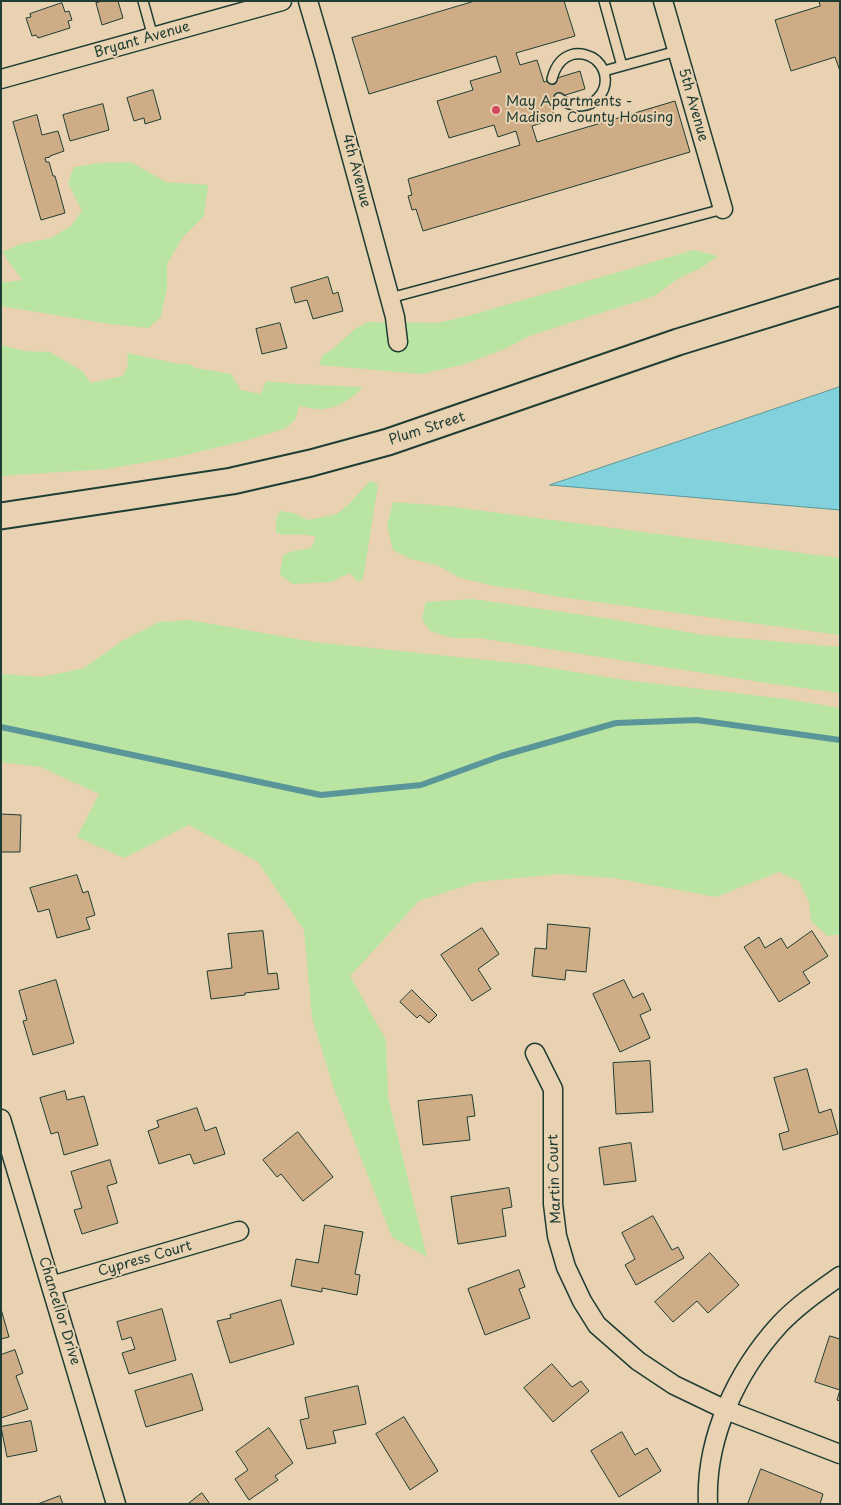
<!DOCTYPE html>
<style>
body{margin:0}
#map{position:relative;width:841px;height:1505px;overflow:hidden;background:#e8d2b1;font-family:"Playpen Sans",sans-serif}
canvas{display:block}
.frame{position:absolute;inset:0;border:2px solid #1f3d34;pointer-events:none}
</style>
<div id="map">
<canvas width="841" height="1505"></canvas>
<div class="frame"></div>
</div>
<script>
const c = document.querySelector('canvas').getContext('2d');
c.lineJoin = 'round';
function fillPath(path, color) { c.fillStyle = color; c.fill(path, 'evenodd'); }
function strokePath(path, color, width, dash) { c.strokeStyle = color; c.lineWidth = width; c.lineCap = dash ? 'butt' : 'round'; c.setLineDash(dash || []); c.stroke(path); }
function drawText(font, color, halo, rows, align = 'center') {
  c.font = font + ' "Playpen Sans",sans-serif'; c.lineWidth = 4; c.setLineDash([]); c.textBaseline = 'middle'; c.strokeStyle = halo; c.fillStyle = color; for (const [text, x, y, turn = 0] of rows) {
    c.save(); c.translate(x, y); c.rotate((+turn || 0) * Math.PI / 180); c.textAlign = isNaN(turn) ? turn : align; if (halo) c.strokeText(text, 0, 0); c.fillText(text, 0, 0); c.restore();
  }
}
fillPath(new Path2D(`
 M131 162 166 182 208 185 204 216 183 237 167 264V288L161 317 148 328 110 324 1 306V282H8L22 280 2 252 21 244 51 238 71 226 82 211 68 183 74 167 100 163Z
 M694 250 718 256 699 269 679 278 654 296 529 336 507 348 465 364 422 374 319 365 322 356 334 348 355 329 368 322 438 323 475 314Z
 M1 345 25 351 50 352 82 371 91 383 123 376 128 365 127 353 180 364H189L195 368 231 374 241 390 261 394 266 381 295 384 363 387C353 398 339 407 324 409 316 410 307 407 299 406L295 420 286 428 248 440 177 457 106 469 1 476Z
 M370 481 378 484 363 579 357 581 350 573 331 582 293 584 280 575 283 555 293 551 311 548 316 537C302 532 290 537 276 533V519L280 511 293 513 308 520 337 514 349 504Z
 M393 502 446 506 840 558V635L553 596 525 590 500 587 460 578 437 565 411 559 393 550 387 525Z
 M473 599 610 619 704 635 840 647V693L767 683 479 638H452L430 631 422 619 426 602Z
 M189 620 314 642 525 664 625 680 786 699 840 708V934L828 936 811 921 809 902 799 881 779 872 716 897 614 878 559 874 477 882 419 901 350 976 386 1040 388 1097 427 1257 392 1237 334 1089 312 1018 304 930 258 862 189 825 124 858 77 837 99 794 41 767 1 762V674L42 677 84 668 122 641 159 622Z`), '#b9e4a1');
const water = new Path2D(`
 M840 387V510L550 485Z`);
fillPath(water, '#82d2dd');
strokePath(water, '#5a9699', 1);
strokePath(new Path2D(`
 M1 727 321 795 421 785 501 756 616 723 697 720 840 740`), '#5a9699', 6);
const building = new Path2D(`
 M103 1H118L123 18 102 25 96 3Z
 M475 1H564L575 36 516 53 520 65 537 60 544 82 580 71 585 89 549 100 555 119 532 126 537 142 675 101 690 152 423 231 416 209 412 210 408 196 412 195 408 179 520 145 516 131 498 137 494 125 449 138 437 101 473 90 470 81 501 72 496 56 369 94 352 38Z
 M819 1H840V71L835 57 791 71 775 20 820 6Z
 M62 3 65 12 69 11 72 20 68 21 70 28 38 38 36 35 32 36 26 18 31 17 30 14Z
 M153 90 161 119 145 124 144 118 134 121 127 98Z
 M103 104 109 130 70 141 63 115Z
 M37 115 42 135 58 131 64 151 50 156V157L45 158 46 162H49L53 176H55L65 213 41 220 13 122Z
 M328 277 333 294 338 292 343 311 313 319 307 300 295 303 291 288Z
 M280 323 287 348 262 354 256 329Z
 M1 814 21 815 20 852H1Z
 M77 875 83 893 88 891 95 915 86 918 90 929 57 938 49 909 38 912 30 888Z
 M548 924 590 928 586 972 566 970 565 980 532 976 535 948 546 949Z
 M482 928 499 954 478 969 491 989 472 1001 441 955Z
 M263 931 268 974 277 973 279 989 245 993V995L211 999 207 971 232 968 228 934Z
 M812 931 828 956 803 972 810 983 779 1002 744 947 759 937 765 948 781 938 787 948Z
 M56 980 74 1043 33 1055 23 1021 27 1020 19 991Z
 M624 980 633 998 643 993 651 1010 640 1015 650 1038 620 1052 593 994Z
 M412 990 437 1015 429 1023 420 1015 417 1018 400 1002Z
 M650 1061 653 1112 616 1114 613 1063Z
 M807 1069 819 1113 831 1109 838 1134 783 1150 779 1134 789 1131 774 1078Z
 M65 1091 67 1100 84 1096 98 1145 64 1155 58 1132 51 1134 40 1098Z
 M472 1095 475 1116 467 1117 470 1140 423 1145 418 1101Z
 M197 1108 205 1131 216 1127 225 1154 194 1164 190 1154 159 1164 148 1131 159 1127 157 1121Z
 M298 1132 333 1177 303 1201 281 1174 277 1177 263 1160Z
 M631 1143 636 1181 604 1185 599 1148Z
 M110 1160 117 1183 107 1186 118 1223 82 1234 74 1210 82 1208 71 1172Z
 M509 1188 512 1207 502 1209 506 1236 458 1244 451 1197Z
 M653 1216 672 1250 678 1247 684 1258 636 1285 625 1265 635 1259 622 1233Z
 M325 1225 363 1232 355 1274 360 1275 357 1295 322 1288V1292L291 1286 296 1259 318 1263Z
 M710 1253 739 1285 708 1313 697 1301 673 1322 655 1302Z
 M519 1270 525 1287 519 1289 530 1318 485 1335 468 1289Z
 M281 1300 294 1344 230 1363 217 1321 231 1318 230 1315Z
 M1 1309 9 1337 1 1339Z
 M162 1309 176 1360 129 1374 122 1353 135 1349 131 1337 122 1340 117 1322Z
 M830 1336 840 1339V1401L837 1400 840 1390 815 1382Z
 M15 1350 23 1373 16 1376 28 1409 1 1418V1355Z
 M552 1364 572 1387 581 1381 589 1391 553 1422 524 1388Z
 M192 1374 203 1410 146 1427 135 1391Z
 M358 1386 366 1424 333 1431 336 1443 307 1449 300 1420 309 1418 305 1398Z
 M404 1417 438 1471 410 1490 376 1434Z
 M31 1421 37 1451 7 1457 1 1427Z
 M269 1428 293 1463 275 1476 278 1480 249 1500 235 1479 248 1470 236 1452Z
 M622 1432 635 1455 647 1448 661 1471 619 1497 591 1451Z
 M761 1469 823 1494 820 1504H748Z
 M202 1493 210 1504H188Z
 M60 1496 63 1504H38Z`);
fillPath(building, '#cdac86');
strokePath(building, '#1f3d34', 1);
const lane = new Path2D(`
 M143 1 153 37
 M604 1 622 66 677 51
 M604 71 622 66
 M552 79C555 67 561 57 574 54 581 53 590 55 596 60 621 83 591 123 559 98
 M390 298 723 209`);
const street = new Path2D(`
 M308 1 324 56 395 317 398 342
 M663 1 723 209
 M1 79 282 1
 M535 1053 553 1089V1204L557 1236 566 1267 582 1301 597 1325 638 1361 674 1385 726 1410 840 1454
 M1 1119 116 1504
 M51 1286 239 1231
 M708 1504C705 1438 737 1371 780 1324 798 1305 819 1291 840 1276`);
const secondary = new Path2D(`
 M1 516 232 481 311 463 388 442 678 342 840 292`);
strokePath(lane, '#1f3d34', 12);
strokePath(street, '#1f3d34', 21);
strokePath(secondary, '#1f3d34', 29);
strokePath(lane, '#e8d2b1', 9);
strokePath(street, '#e8d2b1', 18);
strokePath(secondary, '#e8d2b1', 25);
for (const [x, y, r, color] of [
 [496,110,5,"#d1495b"]
]) { const dot = new Path2D(); dot.arc(x, y, r, 0, 2 * Math.PI); c.fillStyle = color; c.fill(dot); strokePath(dot, '#e8d2b1', 2); }
drawText('14px', '#1f3d34', '#e8d2b1', [
 ["Bryant Avenue",142,40,-16],
 ["5th Avenue",693,105,74],
 ["4th Avenue",356,171,75],
 ["Plum Street",427,429,-18],
 ["Martin Court",555,1179,-92],
 ["Cypress Court",145,1259,-16],
 ["Chancellor Drive",59,1311,73]
]);
drawText('14px', '#1f3d34', '#e8d2b1', [
 ["May Apartments -",506,102],
 ["Madison County Housing",506,118]
], 'left');
</script>
